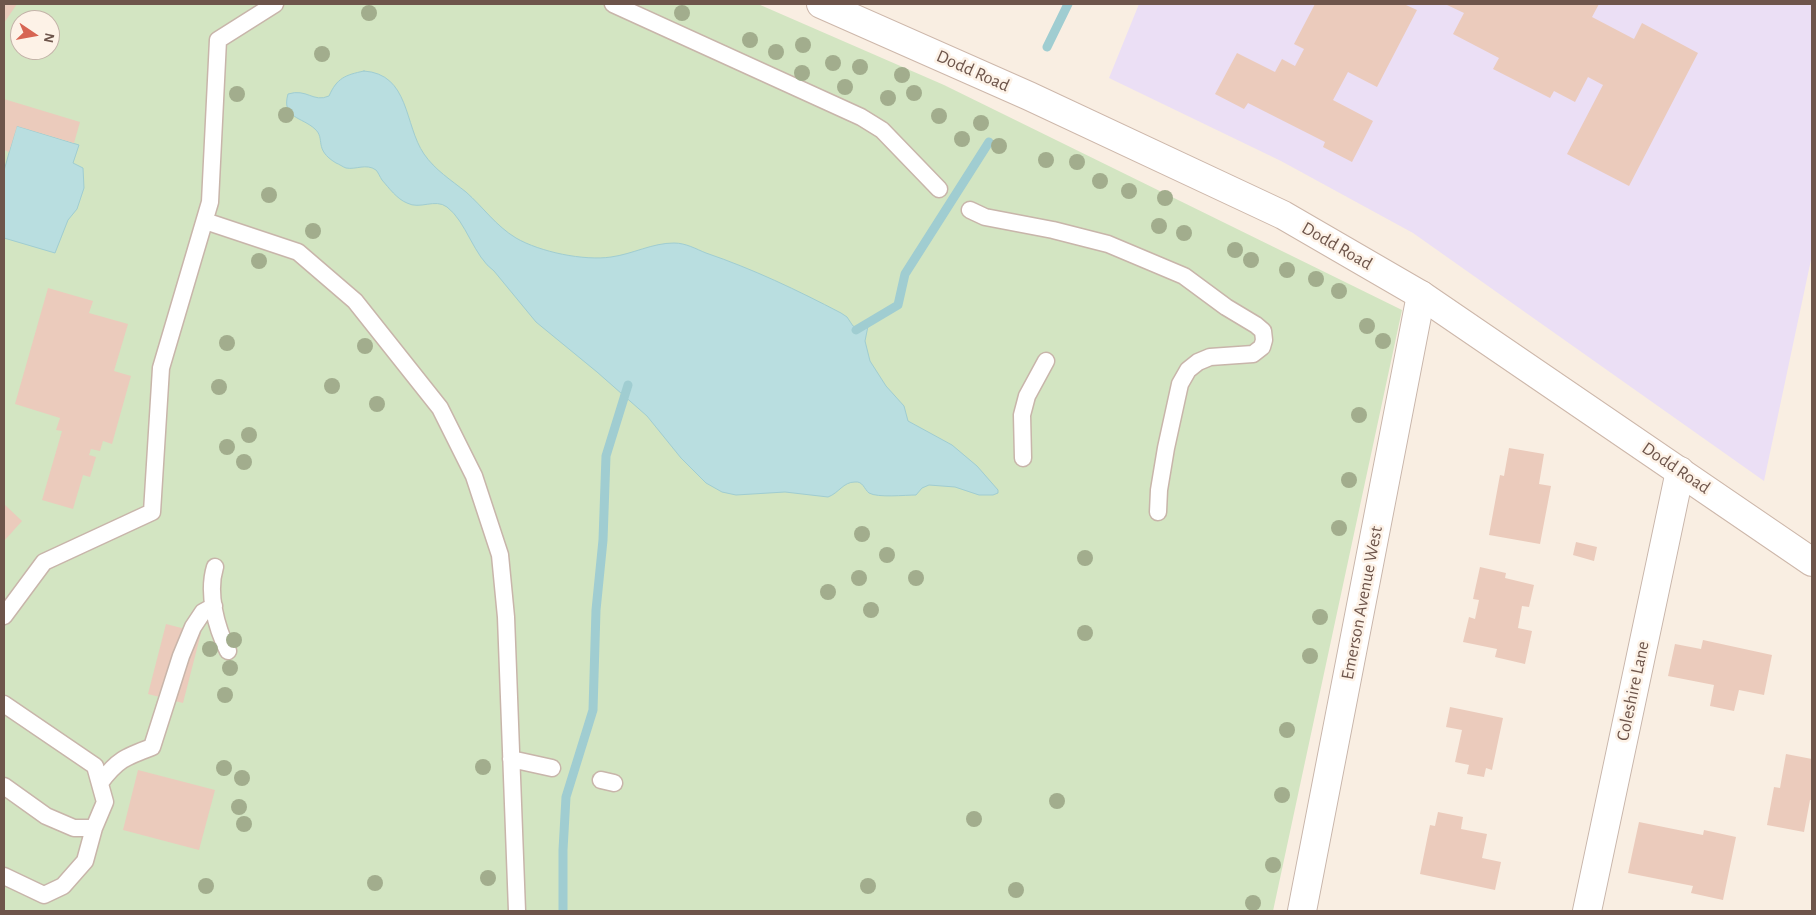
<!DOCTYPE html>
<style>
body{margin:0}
#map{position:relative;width:1816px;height:915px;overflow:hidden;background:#f9eee2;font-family:"Alegreya Sans",sans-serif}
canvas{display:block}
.frame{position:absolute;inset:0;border:5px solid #6e554b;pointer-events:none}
.north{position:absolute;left:10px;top:10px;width:50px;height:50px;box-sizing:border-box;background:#fdf2e7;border:1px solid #c4b3a9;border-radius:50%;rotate:102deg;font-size:14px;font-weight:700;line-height:20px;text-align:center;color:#6e554b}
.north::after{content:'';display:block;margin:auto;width:18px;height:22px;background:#d76553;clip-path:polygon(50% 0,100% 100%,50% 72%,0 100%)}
</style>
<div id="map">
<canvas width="1816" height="915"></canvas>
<div class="frame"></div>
<div class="north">N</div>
</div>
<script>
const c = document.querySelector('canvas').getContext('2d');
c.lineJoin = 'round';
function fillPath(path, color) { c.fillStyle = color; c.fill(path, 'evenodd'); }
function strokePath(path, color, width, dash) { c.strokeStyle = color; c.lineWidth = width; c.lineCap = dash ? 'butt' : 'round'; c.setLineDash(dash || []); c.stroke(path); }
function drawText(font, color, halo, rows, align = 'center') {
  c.font = font + ' "Alegreya Sans",sans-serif'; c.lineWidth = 5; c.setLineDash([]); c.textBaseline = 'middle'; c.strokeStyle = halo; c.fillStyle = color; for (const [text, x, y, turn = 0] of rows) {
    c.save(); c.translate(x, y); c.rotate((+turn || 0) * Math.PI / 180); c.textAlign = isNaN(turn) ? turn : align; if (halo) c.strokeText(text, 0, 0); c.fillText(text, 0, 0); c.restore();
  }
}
fillPath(new Path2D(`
 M1139 4H1812V255L1764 481 1413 233 1281 161 1109 78Z`), '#ebdff5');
fillPath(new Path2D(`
 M4 4H758L944 85 1402 310 1273 911H4ZM20 20H50V50H20Z`), '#d3e5c2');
const water = new Path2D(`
 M364 71C410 74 404 125 424 154 435 170 451 180 466 192 483 207 496 226 516 238 540 252 584 261 611 257 633 254 652 243 674 243 686 243 696 249 706 253 753 269 797 290 841 313L847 317 853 326 856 327 864 322 868 326 865 341 870 361 886 386 904 406 908 421 952 445 977 466 998 490V493L993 495H979L955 487 929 485 922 488 916 495C905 495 878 498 869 493 864 489 863 481 855 482 843 482 839 493 828 497L785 492 736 495 722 492 706 483 681 458 647 416 597 372 536 322 494 271C474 257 466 221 447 207 435 198 420 210 407 203 397 199 389 188 382 180 380 177 378 172 376 170 366 163 356 170 346 168 343 167 339 164 336 163 313 149 326 139 315 129 302 117 281 118 288 94 307 88 313 103 329 96 337 78 345 75 364 71Z
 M17 126 79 145 73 163 83 168 84 188 77 209 68 220 55 253 4 238V171Z`);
fillPath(water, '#b9dee0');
strokePath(water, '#a0cdd1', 1);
strokePath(new Path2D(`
 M1047 47 1068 4
 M856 330 898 305 905 274 989 142
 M563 911V850L566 797 593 710 596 610 603 540 606 456 628 385`), '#a0cdd1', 9);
fillPath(new Path2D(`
 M4 4H17L4 23Z
 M1315 4H1407L1406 5 1417 10 1377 87 1348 72 1333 100 1373 121 1352 162 1323 147 1325 142 1248 103 1244 109 1215 94 1237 53 1275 72 1282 59 1295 66 1304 49 1294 44Z
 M1445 4H1599L1592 17 1634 39 1642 23 1698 53 1629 186 1567 154 1603 85 1588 77 1575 102 1554 91 1550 98 1493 69 1499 58 1453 34 1464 13Z
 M4 99 80 122 74 143 17 126 9 152 4 150Z
 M48 288 93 301 89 313 128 324 114 371 131 376 112 444 103 441 100 451 91 449 89 455 96 457 90 477 83 475 73 509 42 500 62 431 56 430 60 418 15 404Z
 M1509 448 1544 454 1539 484 1551 486 1540 544 1489 535 1500 475 1504 476Z
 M4 504 22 521 4 541Z
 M1576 542 1597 547 1594 561 1573 555Z
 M1480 567 1506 573 1505 578 1534 585 1529 607 1522 606 1518 628 1532 631 1525 664 1495 657 1497 649 1463 642 1469 617 1475 619 1479 600 1473 599Z
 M166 624 201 633 183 703 148 694Z
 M1703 640 1772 655 1764 695 1739 690 1734 711 1710 706 1714 685 1668 676 1675 644 1701 649Z
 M1450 707 1503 718 1492 770 1486 768 1484 777 1467 774 1469 765 1455 762 1462 730 1446 727Z
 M1786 754 1812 759V800H1810L1804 832 1767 825 1774 787 1780 788Z
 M138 770 215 790 199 850 123 830Z
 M1438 812 1463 817 1461 829 1487 834 1482 858 1501 862 1495 890 1420 874 1430 825 1435 826Z
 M1639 822 1703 835 1704 830 1736 837 1723 900 1691 893 1693 886 1628 873Z`), '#ebcbbc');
const service = new Path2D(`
 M613 4 861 117 882 130 939 189
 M970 210 985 217 1053 230 1108 244 1184 276 1226 307 1256 325 1263 331 1264 340 1262 347 1253 354 1210 357 1198 362 1188 370 1180 384 1166 448 1159 490 1158 512
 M205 221 298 252 355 301 440 408 474 476 500 555 506 617 517 911
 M1023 458 1022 415 1027 396 1046 361
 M215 567C207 593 216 627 228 651
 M4 616 44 562 152 512 161 368 210 202 218 40 275 4
 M4 704 95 766 105 802 94 828H74L46 816 4 786
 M511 759 552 768
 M601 780 614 783
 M100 783C117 760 125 757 152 747L181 656 193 627 203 612 214 606
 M4 876 44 895 63 886 85 861 94 828`);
const minor = new Path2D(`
 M1587 911 1680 471`);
const tertiary = new Path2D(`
 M1302 911 1421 295`);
const secondary = new Path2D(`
 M821 4 1029 96 1283 215 1421 295 1812 562`);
strokePath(service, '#c8b5aa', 19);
strokePath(minor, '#c8b5aa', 30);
strokePath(tertiary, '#c8b5aa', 30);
strokePath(secondary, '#cdb7aa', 30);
strokePath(service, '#fff', 16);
strokePath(minor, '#fff', 28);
strokePath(tertiary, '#fff', 28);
strokePath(secondary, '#fff', 28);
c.fillStyle = '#a2ad8d';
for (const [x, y] of [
 [369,13],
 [682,13],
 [750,40],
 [803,45],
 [776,52],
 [322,54],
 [833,63],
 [860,67],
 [802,73],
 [902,75],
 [845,87],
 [914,93],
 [237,94],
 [888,98],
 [286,115],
 [939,116],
 [981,123],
 [962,139],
 [999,146],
 [1046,160],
 [1077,162],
 [1100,181],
 [1129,191],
 [269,195],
 [1165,198],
 [1159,226],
 [313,231],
 [1184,233],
 [1235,250],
 [1251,260],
 [259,261],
 [1287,270],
 [1316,279],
 [1339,291],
 [1367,326],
 [1383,341],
 [227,343],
 [365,346],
 [332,386],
 [219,387],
 [377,404],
 [1359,415],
 [249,435],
 [227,447],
 [244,462],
 [1349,480],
 [1339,528],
 [862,534],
 [887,555],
 [1085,558],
 [859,578],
 [916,578],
 [828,592],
 [871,610],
 [1320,617],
 [1085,633],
 [234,640],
 [210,649],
 [1310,656],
 [230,668],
 [225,695],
 [1287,730],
 [483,767],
 [224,768],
 [242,778],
 [1282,795],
 [1057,801],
 [239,807],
 [974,819],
 [244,824],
 [1273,865],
 [488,878],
 [375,883],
 [206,886],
 [868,886],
 [1016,890],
 [1253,903]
]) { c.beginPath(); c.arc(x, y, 8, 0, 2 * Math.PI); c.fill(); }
drawText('18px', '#6e554b', '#fdf2e7', [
 ["Dodd Road",973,71,24],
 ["Dodd Road",1337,246,30],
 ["Dodd Road",1676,468,34],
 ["Emerson Avenue West",1362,603,-79],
 ["Coleshire Lane",1633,691,-78]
]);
</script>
